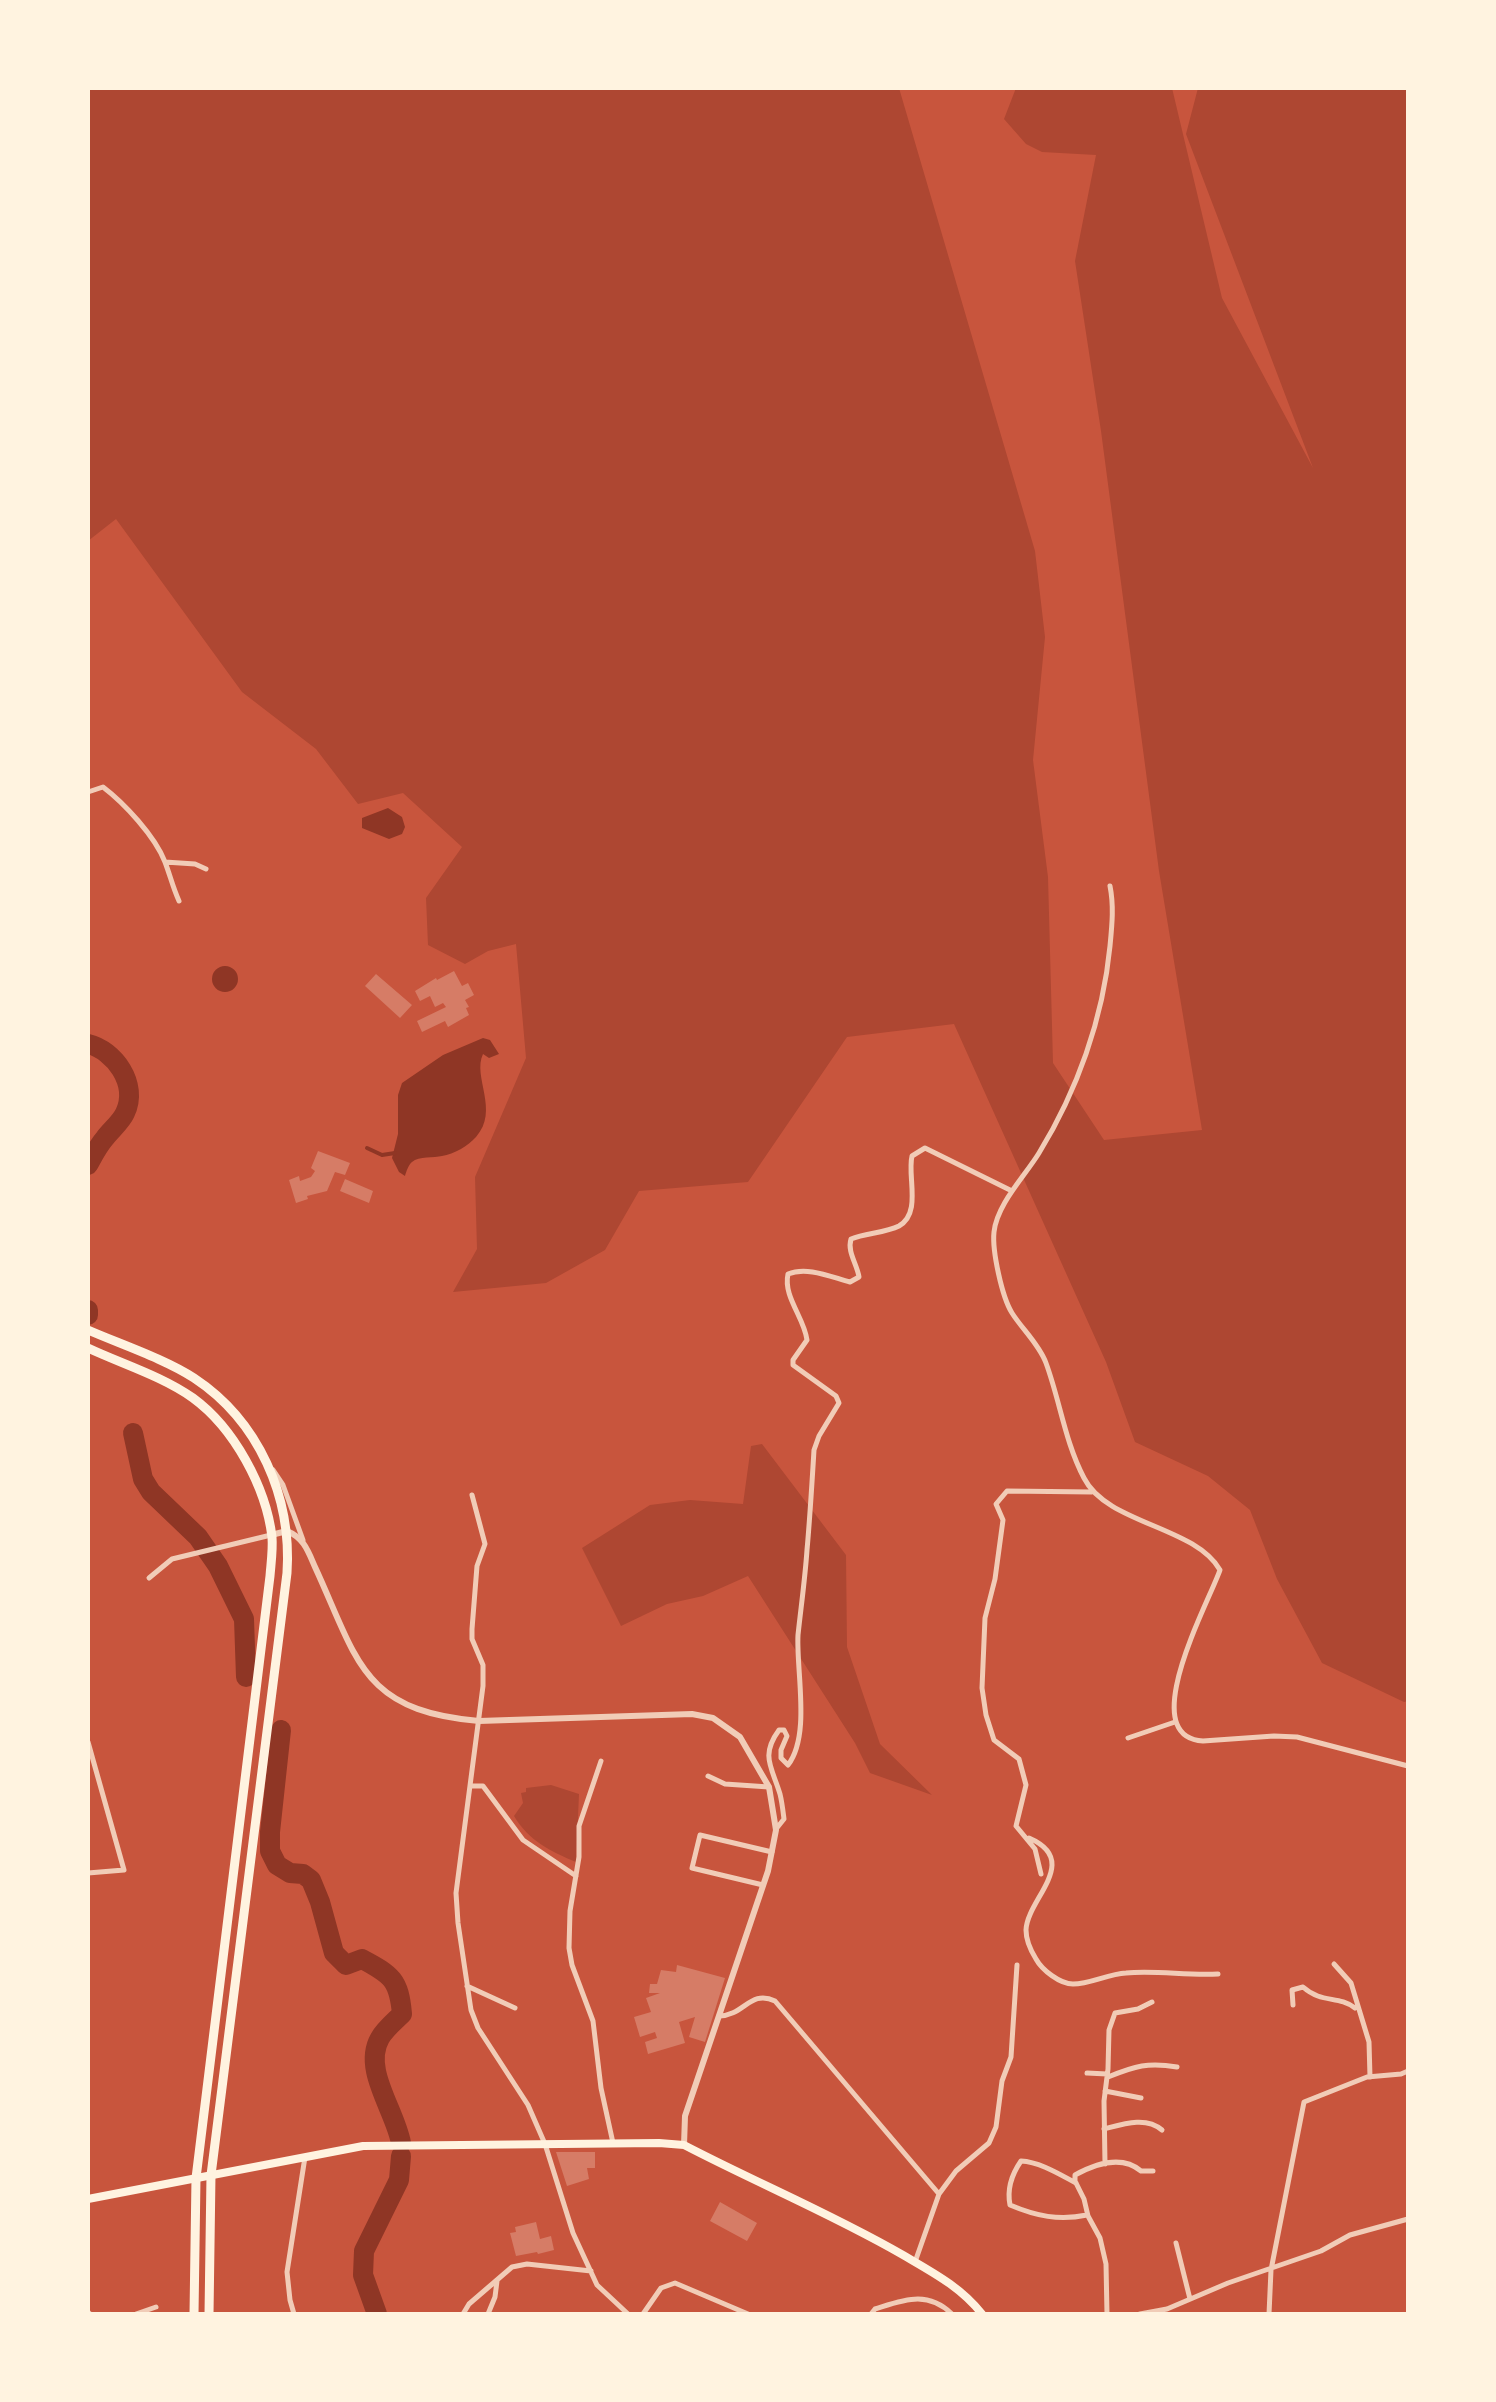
<!DOCTYPE html>
<style>
body{margin:0}
#map{position:relative;width:1496px;height:2402px;overflow:hidden;background:#c8553d;font-family:"Noto Sans",sans-serif}
canvas{display:block}
.frame{position:absolute;inset:0;border:90px solid #fff3e0;pointer-events:none}
</style>
<div id="map">
<canvas width="1496" height="2402"></canvas>
<div class="frame"></div>
</div>
<script>
const c = document.querySelector('canvas').getContext('2d');
c.lineJoin = 'round';
function fillPath(path, color) { c.fillStyle = color; c.fill(path, 'evenodd'); }
function strokePath(path, color, width, dash) { c.strokeStyle = color; c.lineWidth = width; c.lineCap = dash ? 'butt' : 'round'; c.setLineDash(dash || []); c.stroke(path); }
fillPath(new Path2D(`
 M88 88H899L1035 551 1045 637 1033 760 1048 877 1053 1063 1104 1140 1202 1130 1159 871 1101 431 1075 261 1096 155 1042 152 1026 144 1004 119 1016 88H1172L1222 298 1313 468 1186 134 1198 88H1408V1701L1404 1702 1322 1663 1277 1579 1250 1510 1208 1476 1135 1442 1106 1362 954 1024 847 1037 748 1182 639 1191 605 1250 546 1283 453 1292 477 1249 475 1177 526 1058 516 944 488 951 465 964 428 945 426 898 462 847 403 793 358 804 316 749 242 692 116 519 88 541Z
 M762 1444 846 1555 847 1647 880 1744 932 1795 870 1773 855 1743 748 1576 703 1596 667 1604 621 1626 582 1548 650 1505 690 1500 743 1504 751 1446Z
 M551 1785 579 1794 576 1862C550 1851 529 1841 514 1816L523 1803 521 1793 526 1792V1788Z`), '#ae4732');
fillPath(new Path2D(`
 M388 808 402 817 405 827 402 834 389 839 362 828V818Z
 M212 979a13 13 0 1 1 26 0a13 13 0 1 1-26 0Z
 M483 1038 490 1040 499 1054 489 1058 483 1054C472 1077 500 1110 476 1137 468 1146 454 1154 442 1156 434 1158 419 1156 412 1162 409 1164 406 1172 405 1176L399 1172 392 1158 398 1134V1095L402 1083 443 1055Z`), '#8f3625');
strokePath(new Path2D(`
 M367 1148 382 1155 395 1153`), '#8f3625', 4);
strokePath(new Path2D(`
 M88 1044C114 1050 139 1084 125 1113 121 1122 111 1130 105 1138 98 1146 93 1156 88 1165
 M88 1310V1315
 M133 1433 143 1479 151 1492 198 1537 218 1566 244 1619 246 1677
 M281 1730 270 1832V1851L277 1865 290 1873 303 1874 311 1880 320 1902 334 1953 346 1965 362 1959C392 1975 399 1980 402 2014 395 2021 385 2029 380 2038 362 2069 395 2110 401 2143
 M377 2314 363 2275 364 2251 399 2180 401 2156`), '#8f3625', 20);
fillPath(new Path2D(`
 M454 971 462 986 468 983 474 995 465 1000 469 1007 466 1008 469 1015 448 1027 445 1021 422 1032 417 1021 446 1007 443 1003 435 1007 430 996 420 1001 415 991 436 978 437 980Z
 M376 974 412 1005 400 1018 365 986Z
 M318 1151 350 1163 345 1175 335 1172 327 1191 307 1196 308 1199 296 1203 289 1180 299 1176 300 1181 311 1177 315 1171 311 1168Z
 M345 1179 373 1191 369 1203 340 1191Z
 M677 1965 725 1978 705 2042 689 2037 695 2017 679 2022 685 2043 648 2054 645 2042 657 2038 655 2032 640 2037 634 2017 651 2012 646 1998 660 1993H649L650 1984H657L661 1970 676 1972Z
 M556 2152H595V2168H587L589 2179 567 2186Z
 M720 2202 757 2223 747 2241 710 2221Z
 M536 2222 540 2239 551 2236 554 2250 538 2254 537 2252 516 2256 510 2233 516 2232 515 2227Z`), '#d67c66');
strokePath(new Path2D(`
 M88 792 103 787C124 803 155 836 165 862 170 875 173 888 179 901
 M165 862 195 864 206 869
 M1110 886C1114 906 1112 925 1110 946 1103 1019 1077 1091 1039 1153 1025 1176 997 1204 994 1232 992 1251 1002 1297 1012 1313 1022 1329 1039 1344 1046 1363 1060 1401 1065 1442 1084 1478 1107 1524 1195 1526 1220 1570 1209 1602 1134 1737 1203 1741L1274 1736 1297 1737 1408 1766
 M273 1470 283 1485 303 1540
 M472 1495 485 1544 477 1566 472 1629V1639L483 1665V1686L456 1893 458 1923 471 2010 478 2028 528 2105 545 2144 573 2233 597 2285 628 2314
 M149 1578 172 1559 271 1535
 M1128 1738 1175 1722
 M88 1742 124 1870 88 1873
 M601 1761 579 1826V1857L570 1911 569 1948 572 1965 593 2021 601 2088 613 2143
 M708 1776 725 1784 769 1787
 M471 1786H483L523 1840 576 1876
 M776 1829 784 1819C783 1811 782 1802 780 1794 772 1767 760 1756 779 1730H784L787 1736 781 1750V1758L788 1765C811 1735 796 1671 798 1635 801 1607 805 1579 807 1550 810 1517 812 1483 814 1450L819 1436 839 1403 836 1396 793 1365V1360L807 1340C804 1317 783 1297 788 1274 807 1266 831 1277 850 1282L859 1277C857 1264 847 1252 851 1239 866 1233 885 1233 899 1226 922 1213 907 1176 912 1156L925 1148 1012 1191
 M1029 1838C1082 1861 1027 1899 1026 1930 1026 1939 1031 1951 1036 1959 1042 1970 1060 1984 1073 1984 1090 1984 1108 1974 1126 1973 1156 1970 1188 1976 1218 1974
 M1041 1874 1035 1849 1016 1826 1026 1785 1019 1759 994 1740 986 1715 982 1688 985 1618 995 1579 1003 1520 996 1504 1007 1491 1092 1492
 M763 1885 692 1868 700 1835 772 1852
 M1334 1964 1351 1983 1369 2042 1370 2077
 M467 1986 515 2008
 M1293 2005 1292 1990 1303 1987C1322 2004 1338 1995 1355 2008
 M719 2016C744 2016 750 1989 775 2001L939 2194
 M1087 2073 1107 2074
 M1108 2077C1135 2066 1148 2062 1177 2067
 M1105 2091 1141 2098
 M1104 2129C1123 2124 1146 2116 1162 2130
 M1105 2164 1104 2101 1108 2069 1109 2030 1115 2013 1138 2009 1152 2002
 M1076 2183C1059 2174 1040 2162 1021 2161 1012 2174 1007 2190 1010 2205 1036 2216 1059 2221 1087 2215
 M1176 2243 1190 2299
 M915 2262 939 2194 956 2171 989 2143 996 2127 1002 2081 1011 2057 1017 1965
 M88 2312 90 2314
 M136 2314 156 2307
 M294 2314 290 2300 287 2272 305 2157
 M463 2314 469 2304 512 2267 527 2264 591 2271
 M488 2314 495 2297 497 2281
 M643 2314 661 2288 675 2283 748 2314
 M871 2314 875 2309C904 2300 927 2290 952 2314
 M1107 2314 1106 2264 1100 2238 1088 2216 1084 2199 1075 2181V2175C1095 2164 1122 2155 1141 2171H1153
 M1140 2314 1167 2309 1228 2283 1321 2251 1350 2235 1408 2219
 M1269 2314 1271 2270 1304 2102 1367 2077 1401 2074 1408 2071`), '#f1ccb7', 5);
strokePath(new Path2D(`
 M271 1535 287 1531C304 1538 308 1551 315 1567 358 1660 361 1711 479 1721L692 1714 713 1718 740 1737 769 1787 776 1830 768 1871 685 2116 684 2145`), '#f1ccb7', 6);
strokePath(new Path2D(`
 M88 2199 363 2146 659 2143 684 2145C757 2183 832 2214 903 2255 932 2272 961 2287 982 2314`), '#fff3e0', 8);
strokePath(new Path2D(`
 M88 1330C120 1344 165 1359 194 1378 259 1421 292 1497 287 1573L211 2175 209 2314
 M88 1348C122 1364 162 1376 193 1398 234 1428 266 1487 272 1537 273 1550 271 1563 270 1576L196 2178 194 2314`), '#fff3e0', 9);
</script>
